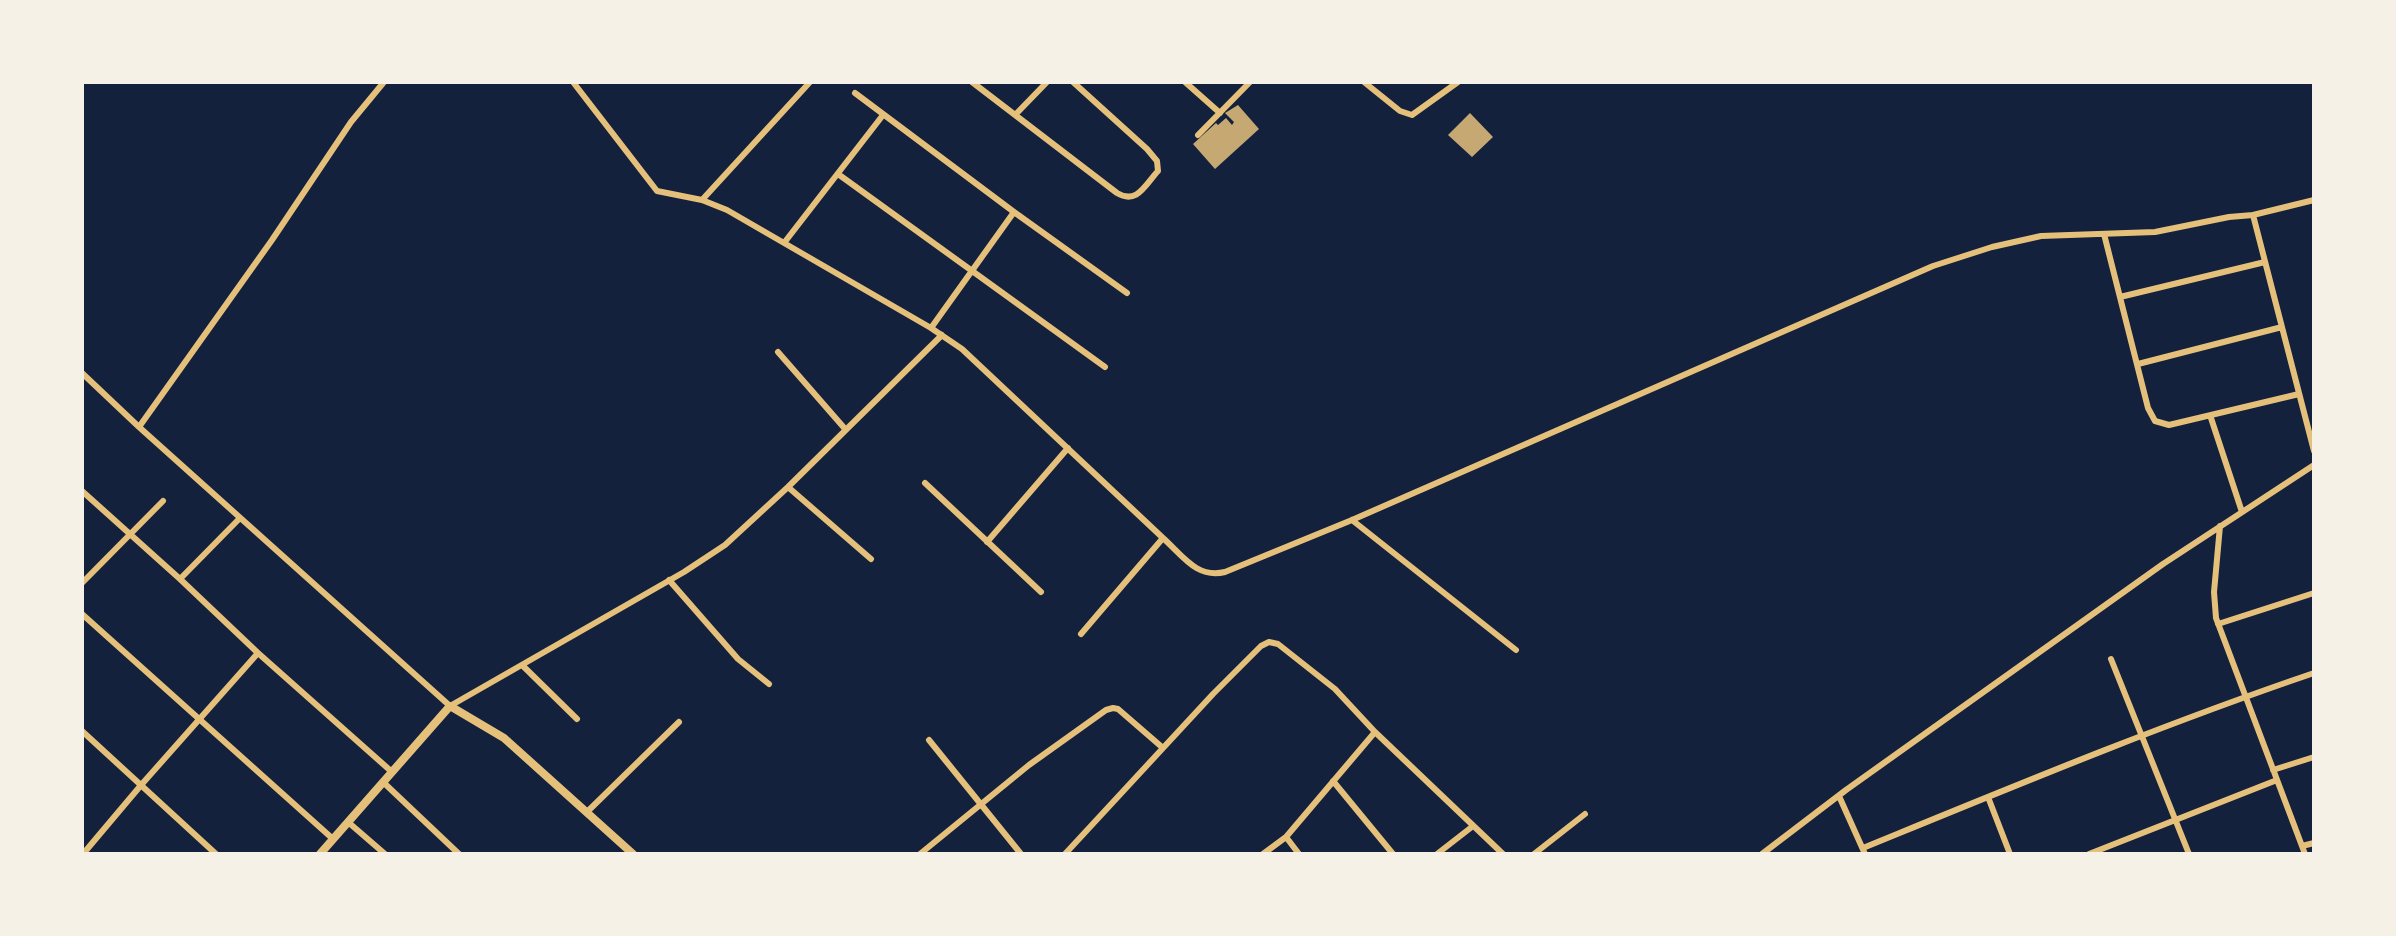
<!DOCTYPE html>
<style>
body{margin:0}
#map{position:relative;width:2396px;height:936px;overflow:hidden;background:#14213d;font-family:Literata,serif}
canvas{display:block}
.frame{position:absolute;inset:0;border:84px solid #f6f1e7;pointer-events:none}
</style>
<div id="map">
<canvas width="2396" height="936"></canvas>
<div class="frame"></div>
</div>
<script>
const c = document.querySelector('canvas').getContext('2d');
c.lineJoin = 'round';
function fillPath(path, color) { c.fillStyle = color; c.fill(path, 'evenodd'); }
function strokePath(path, color, width, dash) { c.strokeStyle = color; c.lineWidth = width; c.lineCap = dash ? 'butt' : 'round'; c.setLineDash(dash || []); c.stroke(path); }
fillPath(new Path2D(`
 M1238 105 1259 129 1215 169 1193 144 1216 123 1218 125 1226 118 1232 125 1234 122 1225 113Z
 M1470 113 1493 137 1472 157 1448 135Z`), '#c6a872');
strokePath(new Path2D(`
 M573 82 657 191 702 200 727 210 931 328 962 349 1163 538C1183 556 1197 579 1225 572L1352 520 1933 266 1992 247 2041 236 2155 232 2229 217 2253 215 2314 200
 M972 82 1117 193C1137 205 1145 185 1158 171L1157 161 1147 149 1073 82
 M1185 82 1220 113
 M1364 82 1400 111 1412 115 1458 82
 M855 93 1014 212 1127 293
 M1016 114 1047 82
 M1198 135 1250 82
 M838 174 1105 367
 M702 200 810 82
 M2253 215 2314 451
 M2104 234 2148 408 2155 421 2169 425 2299 394
 M784 243 883 115
 M2120 297 2265 262
 M931 328 1014 212
 M778 352 846 430
 M2138 364 2282 327
 M82 373 139 427 450 706 684 572 725 545 788 487 942 335
 M2210 415 2242 512
 M139 427 272 240 351 122 384 82
 M925 483 1041 592
 M788 487 871 559
 M82 491 180 579 258 653 392 772
 M1352 520 1516 650
 M2220 526 2214 592 2216 618 2305 854
 M987 542 1068 448
 M180 579 240 518
 M669 580 738 659 769 684
 M82 583 163 501
 M82 614 333 839
 M2218 624 2314 593
 M1081 634 1163 538
 M2111 659 2189 854
 M522 665 577 719
 M82 731 216 854
 M929 740 1021 854
 M2273 770 2314 757
 M1333 781 1393 854
 M383 782 459 854
 M1839 796 1865 854
 M1988 797 2010 854
 M588 811 679 722
 M348 822 385 854
 M1286 837 1299 854
 M2302 846 2314 843
 M1863 848C2012 787 2161 725 2314 673
 M83 854 142 784 258 653
 M920 854 1029 765 1106 710 1113 708 1118 709 1163 748
 M1065 854 1213 694 1261 646 1269 642 1278 644 1335 689 1375 732 1503 854
 M1263 854 1286 837 1375 732
 M1437 854 1473 826
 M1534 854 1585 814
 M1762 854 1846 790 2163 564 2314 465
 M2089 854 2277 780`), '#e5c07b', 6);
strokePath(new Path2D(`
 M320 854 450 706 504 738 633 854`), '#e5c07b', 8);
</script>
